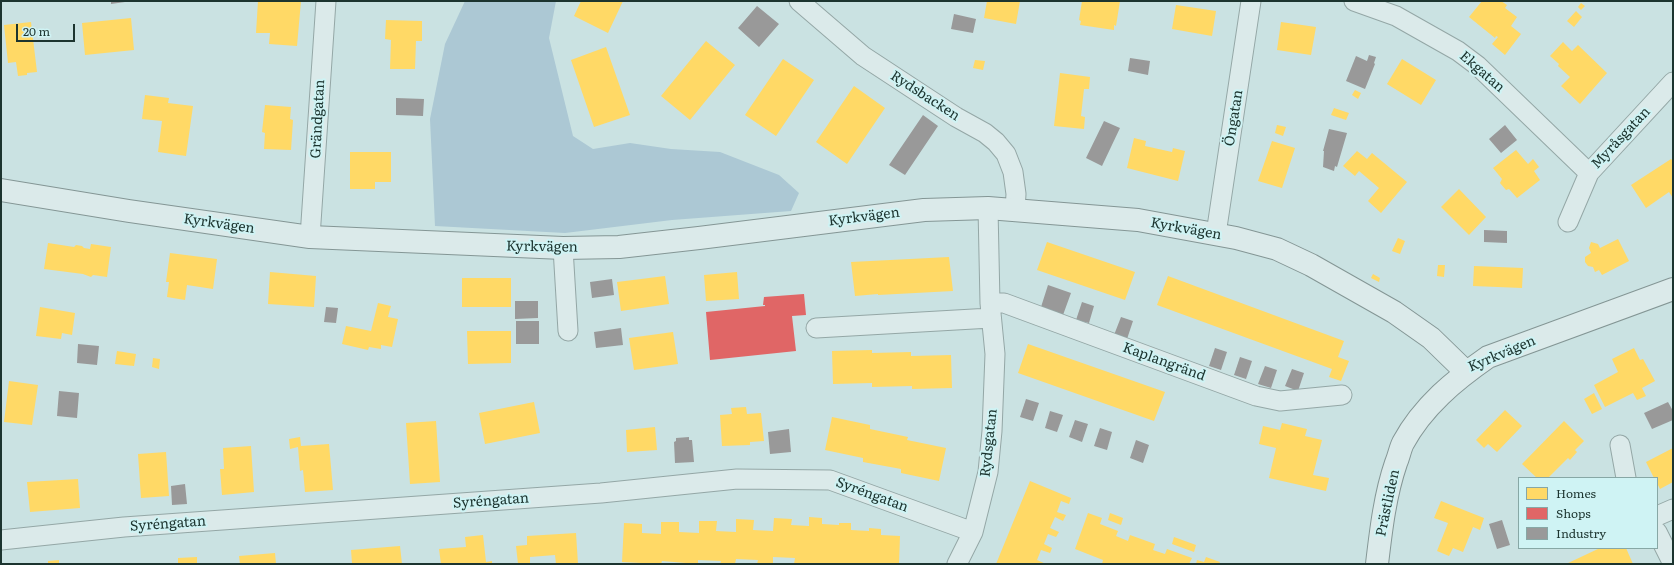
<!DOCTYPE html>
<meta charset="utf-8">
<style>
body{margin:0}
#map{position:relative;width:1674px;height:565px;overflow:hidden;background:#cae2e2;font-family:Literata,serif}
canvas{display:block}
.frame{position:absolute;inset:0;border:2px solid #1c342f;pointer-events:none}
.legend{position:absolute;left:1518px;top:477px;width:140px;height:72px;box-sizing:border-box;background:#cff3f4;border:1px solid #87a7a5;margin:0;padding:5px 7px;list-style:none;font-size:12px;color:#1c342f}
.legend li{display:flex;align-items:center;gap:8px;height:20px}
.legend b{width:20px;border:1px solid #87a7a5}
.scale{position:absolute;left:16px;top:24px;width:59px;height:18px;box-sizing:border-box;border:2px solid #1c342f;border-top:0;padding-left:5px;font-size:12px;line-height:14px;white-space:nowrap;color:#1c342f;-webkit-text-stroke:3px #cff3f4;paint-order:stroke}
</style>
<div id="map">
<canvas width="1674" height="565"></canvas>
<div class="frame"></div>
<ul class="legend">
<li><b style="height:11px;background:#ffd966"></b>Homes</li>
<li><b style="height:11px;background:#e06666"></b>Shops</li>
<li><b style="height:11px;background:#999"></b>Industry</li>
</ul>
<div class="scale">20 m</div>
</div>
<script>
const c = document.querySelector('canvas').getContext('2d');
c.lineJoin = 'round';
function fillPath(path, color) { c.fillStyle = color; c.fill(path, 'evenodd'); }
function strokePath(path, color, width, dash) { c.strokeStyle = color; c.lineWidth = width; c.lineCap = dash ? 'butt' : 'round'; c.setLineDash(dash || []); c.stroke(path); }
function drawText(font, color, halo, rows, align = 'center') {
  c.font = font + ' Literata,serif'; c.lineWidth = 4; c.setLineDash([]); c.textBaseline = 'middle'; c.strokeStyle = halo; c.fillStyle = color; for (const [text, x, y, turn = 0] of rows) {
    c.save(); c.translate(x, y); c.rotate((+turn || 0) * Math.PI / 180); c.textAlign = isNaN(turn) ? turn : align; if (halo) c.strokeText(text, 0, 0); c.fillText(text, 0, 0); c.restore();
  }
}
fillPath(new Path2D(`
 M465 1H556L549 38 573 136 593 149 630 143 671 149 720 152 779 175 799 193 791 211 672 220 565 233 435 226 430 119 445 44Z`), '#acc8d4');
fillPath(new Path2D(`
 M258 1H301L297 46 269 44 270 33H256Z
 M581 1H623L608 33 574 16Z
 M987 1H1020L1016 24 984 18Z
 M1082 1H1120L1116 26 1114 25V30L1080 25 1081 21 1079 20Z
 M1482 1H1501L1507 5 1505 8 1517 17 1511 26 1521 34 1505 55 1492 44 1498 37 1496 36 1495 38 1469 17Z
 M1581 3 1585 6 1581 10 1578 7Z
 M1176 5 1216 11 1212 36 1172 29Z
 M1576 11 1582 17 1574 27 1567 21Z
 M131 18 134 50 85 55 82 23Z
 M386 20 422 21V41H416L415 69H390L391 40 385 39Z
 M31 22 37 72 27 73V75L18 76 16 62 8 63 4 25Z
 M1281 22 1316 27 1311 55 1277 50Z
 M706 41 735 65 690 120 661 96Z
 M1563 42 1572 51 1578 45 1607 73 1580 104 1561 86 1570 77 1558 66 1559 64 1550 56Z
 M606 47 630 115 594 127 571 60Z
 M783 59 814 80 776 136 745 115Z
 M1402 59 1436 80 1421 105 1387 84Z
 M975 60 985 61 983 70 973 68Z
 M1060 73 1090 77 1089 89H1084L1081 116 1085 117 1084 129 1054 126Z
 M854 86 885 108 847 164 816 142Z
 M1355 90 1361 93 1358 99 1352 95Z
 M145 95 169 98 168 103 193 106 186 156 158 152 162 121 142 119Z
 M265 105 291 107 290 119 293 120 291 150 264 149 265 133 262 132Z
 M1334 108 1349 113 1346 120 1331 115Z
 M1277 125 1286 127 1283 136 1275 133Z
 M1134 138 1146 141 1145 146 1172 152 1173 148 1185 151 1178 181 1127 168Z
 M1272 141 1295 148 1282 188 1258 181Z
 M1516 150 1528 164 1533 159 1539 167 1534 171 1540 180 1517 198 1509 189 1506 190 1500 183 1502 179 1493 168Z
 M1357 151 1367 159 1372 153 1407 182 1381 213 1368 201 1379 188 1359 171 1355 176 1343 166Z
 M350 152H391V182H375V189H350Z
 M1671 159 1673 161V198L1669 192 1646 208 1631 185Z
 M1459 189 1486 217 1469 235 1441 207Z
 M1398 238 1405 241 1400 254 1392 251Z
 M1618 239 1629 261 1602 275 1599 270 1595 272 1593 267 1588 266 1585 262V257L1591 253 1589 248 1591 242 1598 244 1600 248Z
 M1047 242 1135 272 1125 300 1037 270Z
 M48 243 74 247 76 245 82 246 84 248 90 249 91 244 111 247 107 277 93 275 91 277 83 274 44 269Z
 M170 253 217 259 213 289 187 285 185 300 167 297 169 282H166Z
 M949 257 953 291 878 295V294L855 296 851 262Z
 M1438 265H1445L1444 277 1437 276Z
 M1474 266 1523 268 1522 288 1473 286Z
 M270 272 316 276 314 307 268 304Z
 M737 272 739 299 706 301 704 275Z
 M1373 274 1380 278 1379 282 1371 278Z
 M665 276 669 304 621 311 617 282Z
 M1168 276 1344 341 1338 357 1349 361 1341 381 1329 377 1332 369 1157 305Z
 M462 278H511V307H462Z
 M378 303 391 306 388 317 398 319 392 347 381 345V349L369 347 368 350 342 344 346 326 371 331Z
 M40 307 75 313 72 335 62 333 61 339 36 336Z
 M467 331H511V363L468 364Z
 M673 332 678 364 634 370 629 338Z
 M1028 344 1165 392 1154 421 1018 373Z
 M1634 348 1640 360 1643 359 1655 381 1642 388 1646 396 1637 400 1633 393 1605 407 1594 385 1618 372 1612 359Z
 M872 350V353L911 352V356L951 355 952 388 912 389V386L872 387V383L833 384 832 351Z
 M117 351 136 354 134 366 115 364Z
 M153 358 160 359 159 369 152 367Z
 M9 381 38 385 32 425 4 422Z
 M1594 393 1602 409 1592 414 1584 399Z
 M534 402 540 433 485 444 479 413Z
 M746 407 747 414 761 413 764 441 750 442V445L722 446 720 415 732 414 731 408Z
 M1505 410 1522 426 1497 452 1488 444 1484 448 1476 440Z
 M832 417 870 425V429L908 437 907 440 946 448 939 481 901 473V469L863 462V458L825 450Z
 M436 421 440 482 410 484 406 423Z
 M1564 421 1584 441 1575 450 1577 452 1570 460 1568 458 1548 478H1537L1522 464Z
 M1282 423 1307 429 1305 436 1322 440 1313 475 1329 478 1326 491 1269 478 1276 448 1259 444 1263 426 1280 430Z
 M655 427 657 450 627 452 626 430Z
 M300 437 301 446 329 444 333 490 305 492 303 470 300 471 298 447 290 449 289 439Z
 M251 446 254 492 222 495 220 469H224L223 448Z
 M1673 448V482L1660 489 1657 483V478H1654L1646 462Z
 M166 452 169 496 141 498 138 454Z
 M78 479 80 508 30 512 27 482Z
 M1030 481 1071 498 1069 504 1061 501 1057 512 1066 515 1063 521 1055 517 1050 528 1059 532 1056 537 1048 534 1044 544 1052 548 1050 553 1041 550 1037 560 1046 564H996Z
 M1441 501 1484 518 1480 530 1473 527 1463 552 1453 548 1449 556 1437 551 1448 523 1434 518Z
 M1088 513 1102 518 1100 524 1118 531 1116 536 1128 541 1130 535 1155 544 1153 550 1165 554 1167 549 1192 558 1189 564H1102L1103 560 1075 549Z
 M1110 513 1123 518 1121 525 1108 520Z
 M809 517 822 518V524L839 525V523H851V530L869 531V528L881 529V535L900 536 899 564H794L795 558 773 557V564H757L758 560 736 559 735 564H720L721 561 698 560V564L662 561 661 564 622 562 624 523 642 524V533L661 534V522H679V532L699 533V521H717L716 531 736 532V519L754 520 753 530 773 531 774 518 792 519 791 525 809 526Z
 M576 533 578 564H556L555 555 530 557V564H518L516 546 527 545V536Z
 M483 535 486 562 492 561V564H441L439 549 466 547 465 537Z
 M1174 537 1196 545 1194 552 1172 544Z
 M400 546 402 564H348L352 563 351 550Z
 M1600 548H1626L1633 564H1566Z
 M275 553 276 564H240L239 556Z
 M197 557V564H178V558Z
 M1206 557 1220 562 1219 564H1196L1197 560 1204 562Z
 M59 560V564H48V561Z`), '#ffd966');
fillPath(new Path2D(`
 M804 294 806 315 792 316 796 351 710 360 706 312 765 306V305H763L764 297Z`), '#e06666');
fillPath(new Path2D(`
 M111 1H125V2L111 4Z
 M757 6 779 24 759 47 738 28Z
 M954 14 976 19 973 33 951 29Z
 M1369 55 1376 57 1374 63 1375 64 1365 89 1346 81 1356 56 1367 61Z
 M1130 58 1150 61 1148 75 1128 71Z
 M396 98 424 99 423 116 396 115Z
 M923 115 938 126 905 175 889 165Z
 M1104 121 1120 128 1102 166 1086 158Z
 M1505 125 1517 140 1501 153 1489 139Z
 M1329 129 1347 133 1337 167 1335 166 1334 171 1323 167 1324 151H1323Z
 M1484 230 1507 231V243L1484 242Z
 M612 279 614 295 592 298 590 282Z
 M1048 285 1071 293 1063 315 1041 307Z
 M515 301H538V318L515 319Z
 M1082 302 1094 306 1089 323 1076 320Z
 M326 307 338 308 336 323 324 322Z
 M1121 317 1133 321 1127 339 1114 335Z
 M516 321H539V344H516Z
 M621 328 623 345 596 348 594 332Z
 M78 344 99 346 97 365 77 363Z
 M1215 348 1227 352 1221 370 1209 366Z
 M1240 357 1252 361 1246 379 1234 375Z
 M1265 366 1277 370 1271 388 1258 384Z
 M1292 369 1304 373 1298 391 1285 386Z
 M59 391 79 393 77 418 57 416Z
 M1026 399 1039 403 1033 421 1020 417Z
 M1668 402 1673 411V420L1652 429 1644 413Z
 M1050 411 1063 415 1057 432 1045 428Z
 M1075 420 1088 424 1082 442 1069 437Z
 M1100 428 1112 432 1107 450 1094 446Z
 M789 429 791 452 770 454 768 432Z
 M689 437V440H692L694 462 675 463 674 442 676 441V438Z
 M1136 440 1149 445 1143 463 1130 458Z
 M185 484 187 504 172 505 171 486Z
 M1502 520 1510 545 1497 549 1489 524Z`), '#999');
const street = new Path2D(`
 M799 1 863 56 956 117 985 133 996 142 1006 154 1013 172 1016 194 1015 210
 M1354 1 1396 16 1458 51 1478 66 1589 173
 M1568 222 1589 173 1673 82
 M1216 234 1251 1
 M310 237 326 1
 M563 248 568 331
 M990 303H1004L1256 396 1280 401 1342 395
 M816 328 991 318
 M1620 445 1626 478
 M1657 516 1673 509
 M1657 532 1673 564
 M1 540 124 527 601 493 737 479 830 480 973 532
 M957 564 973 532 988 472 992 431 995 354 990 303 988 208`);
const secondary = new Path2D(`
 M1 190 129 211 310 237 563 248 619 247 699 238 924 210 988 208 1138 220 1236 238 1277 249 1311 265 1394 312 1431 338 1466 372
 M1377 564C1381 530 1385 495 1396 463 1399 456 1400 449 1403 443 1423 406 1455 380 1488 357L1673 289`);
strokePath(street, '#94a7a6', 21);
strokePath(secondary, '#849695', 24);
strokePath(street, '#dbeaea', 19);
strokePath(secondary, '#dbeaea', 22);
drawText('14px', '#1c342f', '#cff3f4', [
 ["Ekgatan",1482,72,41],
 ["Rydsbacken",925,96,33],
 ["Öngatan",1234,118,-81],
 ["Grändgatan",318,119,-87],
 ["Myråsgatan",1621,138,-47],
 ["Kyrkvägen",864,217,-7],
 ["Kyrkvägen",219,224,8],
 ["Kyrkvägen",1186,229,10],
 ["Kyrkvägen",542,247,1],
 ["Kyrkvägen",1502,354,-23],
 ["Kaplangränd",1164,362,20],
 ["Rydsgatan",989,443,-84],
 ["Syréngatan",872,495,20],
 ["Syréngatan",491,501,-4],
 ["Prästliden",1388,503,-78],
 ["Syréngatan",168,524,-4]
]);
</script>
